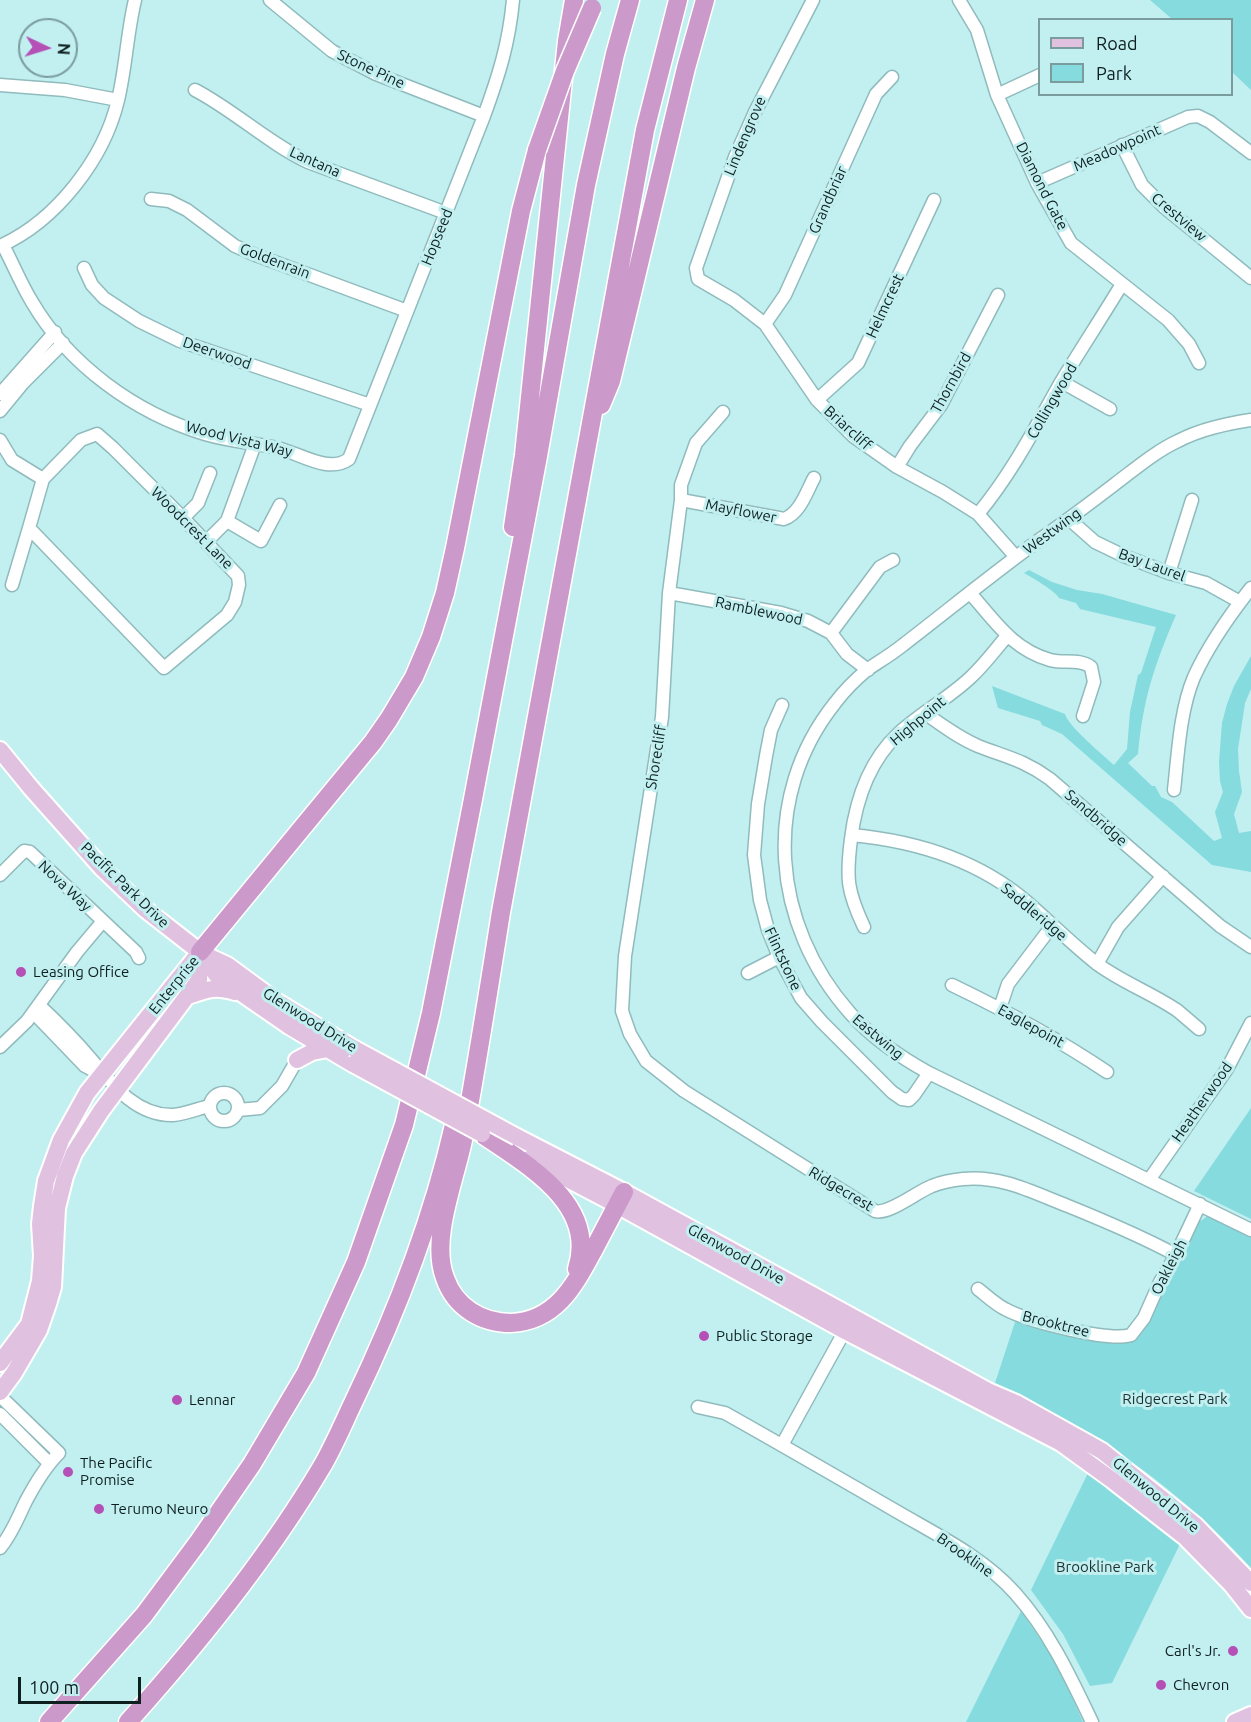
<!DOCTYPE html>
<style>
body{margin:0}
#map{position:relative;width:1251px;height:1722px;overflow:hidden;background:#c2eff0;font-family:Ubuntu,sans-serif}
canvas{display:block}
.legend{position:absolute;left:1038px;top:18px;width:195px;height:78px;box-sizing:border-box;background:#c2eff0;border:2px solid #7a9c9d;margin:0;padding:8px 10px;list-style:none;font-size:18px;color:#0e1f20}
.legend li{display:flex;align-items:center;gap:12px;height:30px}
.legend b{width:30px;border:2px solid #7a9c9d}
.north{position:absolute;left:18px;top:18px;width:60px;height:60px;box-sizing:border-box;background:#c2eff0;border:2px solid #7a9c9d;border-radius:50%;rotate:94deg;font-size:16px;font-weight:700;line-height:24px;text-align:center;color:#0e1f20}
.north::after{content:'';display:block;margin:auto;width:21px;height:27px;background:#b550b6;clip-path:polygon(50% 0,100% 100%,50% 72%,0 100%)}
.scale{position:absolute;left:18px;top:1677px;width:123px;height:27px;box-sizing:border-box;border:3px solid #0e1f20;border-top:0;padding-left:8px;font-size:18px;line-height:21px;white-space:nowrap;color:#0e1f20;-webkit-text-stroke:4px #c2eff0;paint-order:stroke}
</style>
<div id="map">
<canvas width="1251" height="1722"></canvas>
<ul class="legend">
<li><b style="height:8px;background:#e0c2e0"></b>Road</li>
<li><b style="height:16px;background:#85dbde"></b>Park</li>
</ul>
<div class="north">N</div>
<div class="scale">100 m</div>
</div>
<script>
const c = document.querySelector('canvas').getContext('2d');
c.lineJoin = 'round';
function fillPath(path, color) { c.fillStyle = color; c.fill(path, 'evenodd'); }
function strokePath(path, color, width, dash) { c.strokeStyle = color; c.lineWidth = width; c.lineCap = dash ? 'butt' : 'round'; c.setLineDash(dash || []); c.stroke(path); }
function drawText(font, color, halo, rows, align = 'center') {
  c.font = font + ' Ubuntu,sans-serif'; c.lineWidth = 6; c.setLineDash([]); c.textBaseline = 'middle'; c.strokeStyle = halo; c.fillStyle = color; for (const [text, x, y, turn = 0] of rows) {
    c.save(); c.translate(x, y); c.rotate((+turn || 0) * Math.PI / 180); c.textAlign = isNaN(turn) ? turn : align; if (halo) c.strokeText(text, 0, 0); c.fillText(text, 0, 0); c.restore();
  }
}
fillPath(new Path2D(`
 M1150 0H1251V90L1232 72V20L1172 19Z
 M1029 570 1052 582 1077 590 1102 594 1176 615C1154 666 1143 699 1138 754L1128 763 1152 786H1155L1161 797 1172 802 1214 841 1222 838 1215 812 1223 792 1220 781 1219 762 1222 723 1227 704 1234 686 1251 656V689L1245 703 1238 749 1239 771 1242 792 1234 814 1239 833 1251 831V872L1212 865 1062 734 1042 725 1040 721 998 708 992 686 1065 714C1068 726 1103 755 1114 765L1127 749 1130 712 1138 675 1141 673 1156 627 1080 609 1076 603 1059 598C1055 591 1033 578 1024 573Z
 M1251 1108V1219L1194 1191Z
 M1212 1213 1251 1232V1568C1204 1516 1148 1469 1088 1434 1058 1416 1026 1400 995 1383L1018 1313 1129 1336 1147 1315 1199 1222Z
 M1088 1473 1118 1493 1180 1544 1112 1683 1090 1686 1063 1634 1031 1590Z
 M1021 1611 1057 1664 1083 1722H966Z`), '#85dbde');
const minor = new Path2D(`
 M270 0 332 51 376 74 484 116
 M813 0 755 112 735 157 696 268 698 279 734 300 765 324 817 400 853 436 897 467 943 492 978 514 1016 557
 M959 0 977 30 997 95 1037 183 1071 243 1168 320 1189 344 1199 363
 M0 85 65 90 118 100
 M195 90C235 111 268 143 308 162L446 213
 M997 95 1040 75
 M1122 145 1142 185 1164 207 1251 278
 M1037 183 1188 117 1198 116 1210 122 1251 153
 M151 199 169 201 187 210 235 246 253 254 407 311
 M3 245C13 264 21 284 32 302 69 365 135 413 205 434 229 441 253 443 277 448 300 453 328 474 349 459L484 116C499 75 509 43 513 0
 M0 246C56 221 104 159 118 100 126 67 127 33 135 0
 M84 268 92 285 104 298 139 321 180 341 370 405
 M765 324 785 295 876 94 892 77
 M1062 382 1110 409
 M0 394 55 332
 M817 400 858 363 934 200
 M0 411 23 383 63 343
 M723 412 696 443 681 485V500L669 593 662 717 625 956 622 1011 630 1034 646 1061 684 1091 875 1211C889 1215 918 1191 932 1186 942 1182 953 1180 963 1179 1001 1175 1034 1193 1068 1206 1105 1221 1141 1236 1176 1255
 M1251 420C1226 424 1201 429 1178 441 1156 451 1135 469 1115 484 1089 504 1062 524 1035 543 990 576 947 611 903 645 892 654 880 661 868 669 856 679 844 691 835 703 760 797 772 925 850 1013 872 1038 900 1057 929 1073L1251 1230
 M97 434 113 448 183 518 238 576 239 585 235 602 227 615 164 668 29 528 43 479 81 440Z
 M0 440 12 460 43 479
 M897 467 910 446 941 405 998 295
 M681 500 784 519C800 513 806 493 814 478
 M978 514C1012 473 1035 428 1061 382 1081 349 1102 317 1122 284
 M183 518 198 503 210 473
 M1069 519 1095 542 1124 556 1169 573 1206 583 1240 602
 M227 521 261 541 280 505
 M206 542 227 521 255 444
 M1169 573 1192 500
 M12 585 29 528
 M669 593 781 613 808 621 831 633 847 654 868 670
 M970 593C995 621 1012 649 1050 660 1064 664 1079 658 1091 667L1094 682 1083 716
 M831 633 880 567 893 560
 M782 705 771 730 766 756 758 804 754 855 760 900 768 930 779 957 801 998 822 1022 892 1092 902 1099 909 1100 914 1095 929 1073
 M926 714C943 726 959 738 978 746 1006 757 1024 760 1050 779L1220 926 1251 947
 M1174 790C1178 754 1180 710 1194 677 1209 644 1229 616 1251 588
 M852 835C915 841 978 860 1027 902 1050 922 1072 944 1096 963 1121 982 1152 993 1178 1011 1185 1017 1192 1023 1199 1029
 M0 875 24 851 30 852 136 952 139 958
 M864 927C847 891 846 878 851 839 856 799 869 761 899 733 921 713 949 698 971 677 984 665 995 650 1007 636
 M1097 964 1118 927 1163 876
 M748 973 779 957
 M952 985C1006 1011 1058 1039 1107 1072
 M39 1005C57 1022 75 1040 91 1059 112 1084 136 1116 173 1115 185 1114 197 1109 209 1106
 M1000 1008 1008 984 1052 926
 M34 1013 85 1066 100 1074
 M0 1047 27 1021 77 952 103 921
 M210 1107a14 14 0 1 1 28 0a14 14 0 1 1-28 0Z
 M238 1110 260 1108 282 1086 297 1060
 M1149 1180 1227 1069 1251 1023
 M978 1289C987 1296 995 1304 1005 1309 1027 1321 1108 1342 1131 1335L1144 1318 1160 1282 1176 1255 1200 1204
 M0 1396 59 1453C46 1466 35 1484 26 1501 18 1517 12 1534 0 1548
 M698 1407 725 1413C782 1445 839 1478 896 1511 937 1535 983 1557 1015 1593 1049 1631 1070 1676 1092 1722
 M0 1414 49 1463
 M782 1445 848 1325`);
const major = new Path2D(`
 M0 750 31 788 102 868 145 909 200 952 218 977 289 1026 353 1064
 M203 954 227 965 276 1001 353 1048
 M188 996C208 989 215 986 235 992
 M297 1060 312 1052 328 1049
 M517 1137 624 1192 988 1391 1016 1403 1102 1451 1195 1525 1251 1583
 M529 1159 617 1205 845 1331 1061 1443 1112 1480 1185 1537 1232 1585 1251 1609
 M0 1363 29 1324 40 1281 42 1256 40 1224 42 1206 46 1181 61 1140 87 1093 200 952
 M0 1392 14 1373 39 1330 48 1304 53 1287 57 1208 65 1176 74 1153 101 1111 199 980 200 952
 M1235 1722 1251 1715`);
const highway = new Path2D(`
 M601 405 611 381 686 68 705 0
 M513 527 524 455 567 41 574 0
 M200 952 302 828 373 742 389 719 414 677 431 637 445 593 455 548 521 211 537 150
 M482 1134C527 1165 598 1204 577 1269
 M624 1192C614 1211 604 1230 594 1249 575 1284 557 1321 511 1323 481 1323 455 1307 445 1278 430 1239 455 1180 463 1140 477 1064 489 988 501 912L645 130 678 0
 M49 1722 144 1615 199 1541 252 1464 306 1373 356 1262 404 1125 431 1013 473 799 538 456 586 185 615 54 630 0
 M128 1722C199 1643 267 1559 321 1468 333 1448 343 1424 353 1403 396 1314 432 1221 454 1125`);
strokePath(minor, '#90bbbd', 15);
strokePath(major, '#fff', 20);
strokePath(highway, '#fff', 21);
strokePath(minor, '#fff', 12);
strokePath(major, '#e0c2e0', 16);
strokePath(highway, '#cc99cb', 18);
const majorBridge = new Path2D(`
 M353 1048 517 1137
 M353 1064 482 1134`);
const highwayBridge = new Path2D(`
 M537 150 565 71 592 8`);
strokePath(majorBridge, '#fff', 20, []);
strokePath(highwayBridge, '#fff', 21, []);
strokePath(majorBridge, '#e0c2e0', 16);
strokePath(highwayBridge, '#cc99cb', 18);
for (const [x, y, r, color] of [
 [21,972,6,"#b550b6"],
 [704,1336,6,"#b550b6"],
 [177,1400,6,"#b550b6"],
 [68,1472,6,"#b550b6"],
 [99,1509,6,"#b550b6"],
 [1233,1651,6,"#b550b6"],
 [1161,1685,6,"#b550b6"]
]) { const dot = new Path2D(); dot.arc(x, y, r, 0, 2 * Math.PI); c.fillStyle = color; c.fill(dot); strokePath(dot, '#c2eff0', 2); }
drawText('15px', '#0e1f20', '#c2eff0', [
 ["Stone Pine",371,69,25],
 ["Lindengrove",745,136,-67],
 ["Meadowpoint",1117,148,-24],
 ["Lantana",315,162,24],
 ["Diamond Gate",1042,186,63],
 ["Grandbriar",828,200,-66],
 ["Crestview",1179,217,40],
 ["Hopseed",437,237,-68],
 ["Goldenrain",275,261,21],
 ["Helmcrest",885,306,-65],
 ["Deerwood",217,353,19],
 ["Thornbird",951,383,-61],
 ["Collingwood",1052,401,-60],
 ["Briarcliff",848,428,42],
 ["Wood Vista Way",239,439,14],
 ["Mayflower",741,511,11],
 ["Woodcrest Lane",192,528,45],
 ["Westwing",1052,531,-36],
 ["Bay Laurel",1152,565,20],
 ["Ramblewood",759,611,12],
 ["Highpoint",918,721,-40],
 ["Shorecliff",656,757,-81],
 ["Sandbridge",1096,818,41],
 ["Pacific Park Drive",125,885,44],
 ["Nova Way",65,886,43],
 ["Saddleridge",1034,912,40],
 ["Flintstone",783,959,65],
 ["Enterprise",174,985,-51],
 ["Glenwood Drive",310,1020,32],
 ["Eaglepoint",1031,1026,29],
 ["Eastwing",878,1037,40],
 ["Heatherwood",1202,1102,-55],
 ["Ridgecrest",841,1189,31],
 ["Glenwood Drive",736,1254,29],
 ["Oakleigh",1169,1267,-63],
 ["Brooktree",1056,1324,14],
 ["Glenwood Drive",1156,1495,40],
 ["Brookline",965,1555,35]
]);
drawText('15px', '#0e1f20', '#c2eff0', [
 ["Leasing Office",33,972],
 ["Public Storage",716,1336],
 ["Lennar",189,1400],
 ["The Pacific",80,1463],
 ["Promise",80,1480],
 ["Terumo Neuro",111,1509],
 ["Carl's Jr.",1221,1651,"right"],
 ["Chevron",1173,1685]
], 'left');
drawText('15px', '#1c3031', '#c2eff0', [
 ["Ridgecrest Park",1175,1399],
 ["Brookline Park",1105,1567]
]);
</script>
